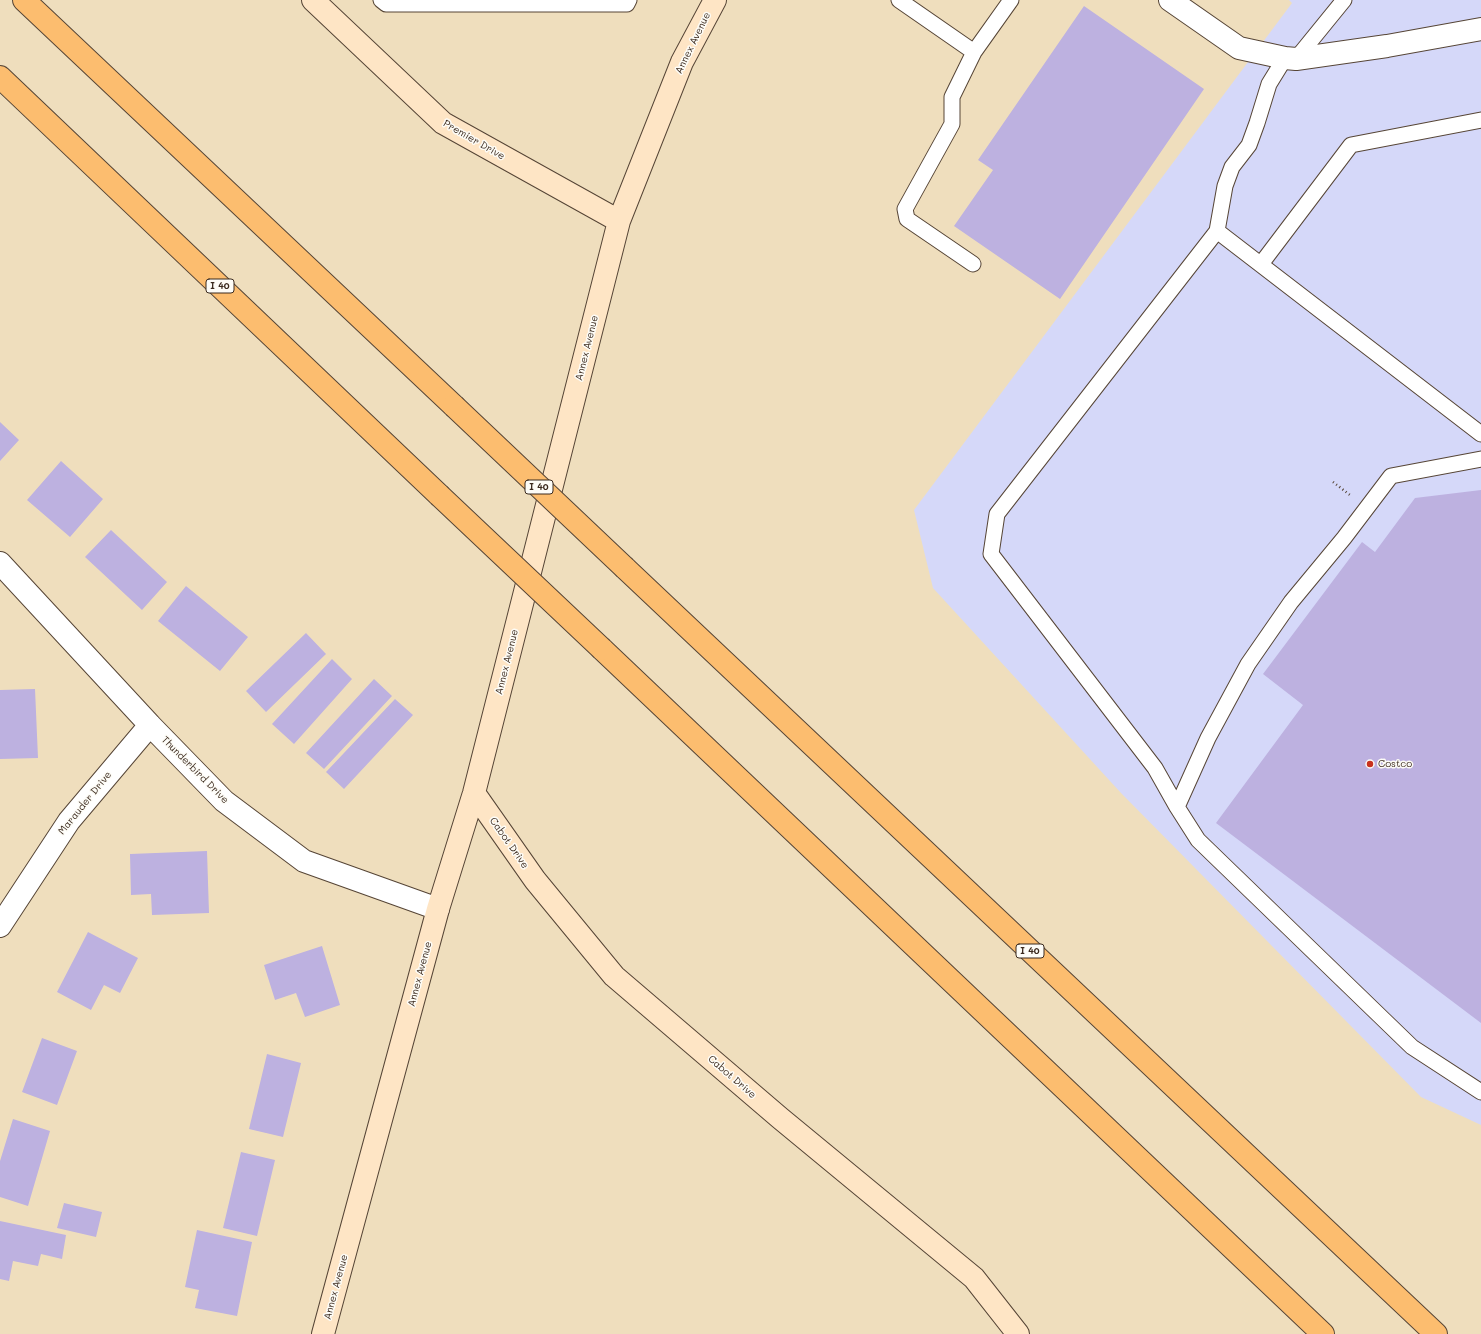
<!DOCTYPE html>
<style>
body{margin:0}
canvas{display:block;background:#efdebd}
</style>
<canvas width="1481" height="1334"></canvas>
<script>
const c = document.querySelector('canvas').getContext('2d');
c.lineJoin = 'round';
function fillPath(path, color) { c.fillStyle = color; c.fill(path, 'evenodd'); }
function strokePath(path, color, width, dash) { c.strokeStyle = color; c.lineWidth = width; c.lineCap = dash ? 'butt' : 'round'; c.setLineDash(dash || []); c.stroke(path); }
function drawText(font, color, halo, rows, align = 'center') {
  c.font = font + ' Mali,sans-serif'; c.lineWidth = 3; c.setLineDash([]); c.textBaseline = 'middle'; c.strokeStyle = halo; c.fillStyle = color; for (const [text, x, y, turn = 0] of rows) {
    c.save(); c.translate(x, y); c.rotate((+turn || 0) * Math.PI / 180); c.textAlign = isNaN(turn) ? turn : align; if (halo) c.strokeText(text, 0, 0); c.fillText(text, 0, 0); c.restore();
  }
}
fillPath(new Path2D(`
 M1289 0H1481V1125L1421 1097 1121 793 933 588 914 510 1292 3Z`), '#d5d8f9');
fillPath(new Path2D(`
 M1084 6 1204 89 1060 299 954 226 993 170 978 160Z
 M0 422 19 440 0 461Z
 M61 461 103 499 70 537 27 500Z
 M1481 490V1023L1216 823 1303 705 1263 674 1362 542 1375 552 1415 498Z
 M111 530 167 582 142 610 85 557Z
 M186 586 248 637 220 671 158 621Z
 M306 633 326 654 266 712 246 691Z
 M332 659 352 679 294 744 272 724Z
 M374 679 392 696 324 769 306 753Z
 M35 689 38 758 0 759V690Z
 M395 699 413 715 344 789 326 772Z
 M207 851 209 913 152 915 151 894 131 895 130 854Z
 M88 932 138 958 120 993 104 985 91 1010 57 992Z
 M322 946 340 1005 305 1017 296 993 275 1000 264 965Z
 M42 1038 77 1051 57 1105 22 1092Z
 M267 1054 301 1063 283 1137 249 1129Z
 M13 1119 50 1131 28 1206 0 1197V1161Z
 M241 1152 275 1160 257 1236 223 1228Z
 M64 1203 102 1212 96 1237 57 1228Z
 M0 1221 66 1235 62 1259 41 1254 38 1266 13 1261 9 1281 0 1279Z
 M197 1230 252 1242 237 1316 195 1308 199 1290 185 1287Z`), '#bdb1e0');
const lane = new Path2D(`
 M381 0 386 4H627L629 0
 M899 0 974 52
 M1285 58 1269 84 1257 123 1249 145 1232 167 1225 186 1217 231 997 514 991 554 1155 768 1177 807 1198 840 1412 1047 1481 1092
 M1296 59 1344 0
 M1217 231 1481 434
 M973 264 907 219 905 209 952 124V97L974 52 1011 0
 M1261 264 1351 145 1481 120
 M1177 807 1208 738 1248 664 1291 602 1344 538 1391 476 1481 459`);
const street = new Path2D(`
 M1170 0 1239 48 1285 58 1296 59 1387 46 1481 29
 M0 563 150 725 224 801 304 861 438 909
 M0 926 69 821 150 725`);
const secondary = new Path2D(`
 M313 0 443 123 619 221
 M474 793 535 880 614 976 780 1118 974 1278 1018 1334
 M323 1334 438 909 474 793 619 221 682 62 715 0`);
const highway = new Path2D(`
 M24 0 454 406
 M0 77 439 495
 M625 568 1436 1334
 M602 649 1323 1334`);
strokePath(lane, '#564536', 17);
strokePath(street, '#564536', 24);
strokePath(secondary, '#564536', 24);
strokePath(highway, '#564536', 24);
strokePath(new Path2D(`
 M1333 482 1350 495`), '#564536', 2.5, [1, 3]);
strokePath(lane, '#fff', 15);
strokePath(street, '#fff', 22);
strokePath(secondary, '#fee5c5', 22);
strokePath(highway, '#fcbd6f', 22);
const highwayBridge = new Path2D(`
 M454 406 625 568
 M439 495 602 649`);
strokePath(highwayBridge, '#564536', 24, []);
strokePath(highwayBridge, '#fcbd6f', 22);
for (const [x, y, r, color] of [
 [1370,764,4,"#c8321e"]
]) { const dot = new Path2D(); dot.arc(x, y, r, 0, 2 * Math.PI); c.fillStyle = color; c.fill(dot); strokePath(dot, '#fdfcf7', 1.5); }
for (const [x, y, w] of [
 [220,286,28],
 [539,487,28],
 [1030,951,28]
]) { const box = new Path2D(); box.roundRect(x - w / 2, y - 7, w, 14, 3); c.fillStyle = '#fdfcf7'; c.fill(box); strokePath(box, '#3b2a1e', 1); }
drawText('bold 9px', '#3b2a1e', null, [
 ["I 40",220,286],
 ["I 40",539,487],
 ["I 40",1030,951]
]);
drawText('10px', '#3b2a1e', '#fdfcf7', [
 ["Annex Avenue",693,43,-64],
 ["Premier Drive",474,140,30],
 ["Annex Avenue",587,348,-76],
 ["Annex Avenue",507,662,-76],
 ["Thunderbird Drive",195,770,45],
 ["Marauder Drive",85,803,-51],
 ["Cabot Drive",509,843,55],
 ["Annex Avenue",420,974,-75],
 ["Cabot Drive",732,1077,41],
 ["Annex Avenue",336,1287,-75]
]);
drawText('10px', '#3b2a1e', '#fdfcf7', [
 ["Costco",1378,764]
], 'left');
</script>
